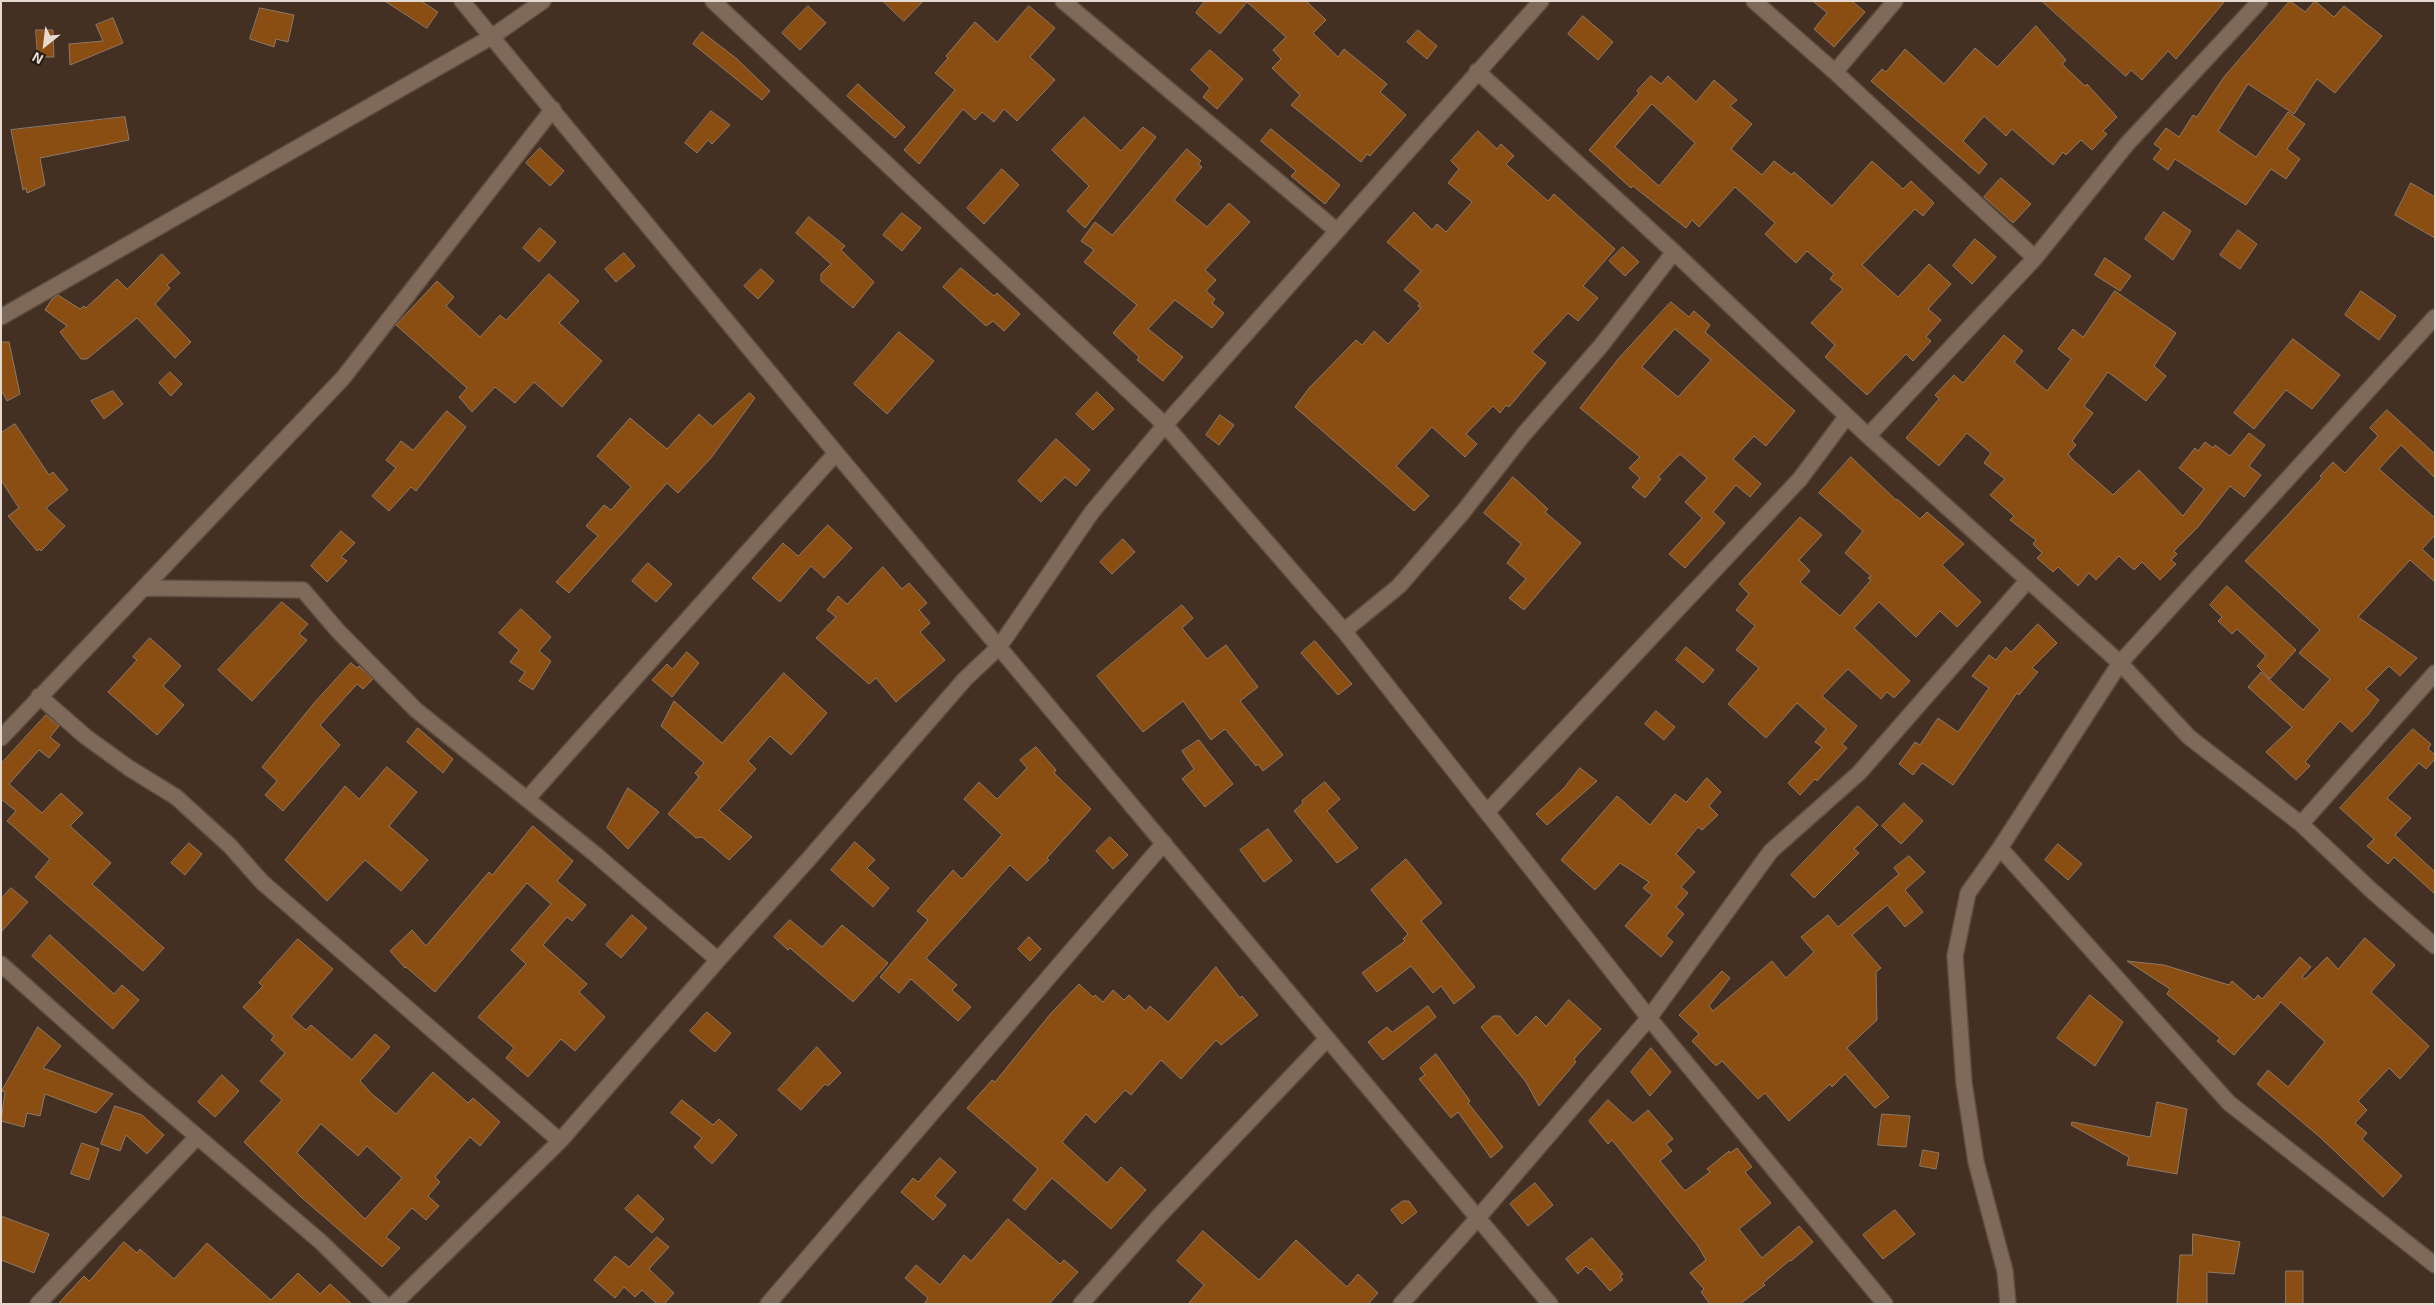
<!DOCTYPE html>
<style>
body{margin:0}
#map{position:relative;width:2436px;height:1305px;overflow:hidden;background:#433022;font-family:"Exo 2",sans-serif}
canvas{display:block}
.frame{position:absolute;inset:0;border:2px solid #e5d9d0;pointer-events:none}
.north{position:absolute;left:20px;top:20px;width:50px;height:50px;-webkit-text-stroke:4px #231a14;paint-order:stroke;rotate:209deg;font-size:14px;font-weight:700;line-height:20px;text-align:center;color:#e5d9d0}
.north::after{content:'';display:block;margin:auto;width:18px;height:22px;background:#e5d9d0;clip-path:polygon(50% 0,100% 100%,50% 72%,0 100%)}
</style>
<div id="map">
<canvas width="2436" height="1305"></canvas>
<div class="frame"></div>
<div class="north">N</div>
</div>
<script>
const c = document.querySelector('canvas').getContext('2d');
c.lineJoin = 'round';
function fillPath(path, color) { c.fillStyle = color; c.fill(path, 'evenodd'); }
function strokePath(path, color, width, dash) { c.strokeStyle = color; c.lineWidth = width; c.lineCap = dash ? 'butt' : 'round'; c.setLineDash(dash || []); c.stroke(path); }
const building = new Path2D(`
 M385 1H421L438 12 427 28Z
 M883 1H923L904 21Z
 M1205 1H1306L1326 20 1313 33 1338 57 1344 49 1387 84 1380 92 1406 115 1370 156 1367 154 1361 162 1291 105 1300 95 1272 68 1281 59 1273 50 1286 37 1247 2 1220 34 1196 13Z
 M1813 1H1852L1865 12 1834 47 1814 29 1827 13Z
 M2042 1H2225L2176 59 2168 51 2142 80 2131 70 2126 76Z
 M2290 1 2305 12 2315 1 2334 17 2344 6 2382 36 2335 93 2317 79 2294 114 2248 84 2218 131 2256 157 2288 112 2305 124 2287 149 2300 159 2286 179 2271 169 2246 205 2175 159 2168 170 2153 159 2161 149 2154 144 2166 128 2179 137 2193 115 2197 117 2224 77Z
 M808 6 826 23 800 50 782 33Z
 M1029 6 1055 28 1030 57 1055 80 1017 121 1004 109 994 122 982 112 975 120 963 109 919 164 904 150 955 90 935 73 948 58 946 56 975 22 997 42Z
 M260 8 294 15 288 42 276 39 274 47 250 39Z
 M1583 16 1613 42 1598 60 1568 34Z
 M113 18 123 43 70 65 69 44 103 41 96 25Z
 M2036 26 2066 60 2062 64 2085 86 2087 84 2117 117 2103 131 2107 134 2092 150 2081 140 2066 155 2063 152 2053 165 2012 129 2006 136 1984 116 1963 141 1987 164 1979 174 1871 81 1882 69 1886 72 1905 49 1944 84 1975 48 1997 67Z
 M36 30H53L54 57H38Z
 M1418 30 1437 46 1427 59 1407 42Z
 M702 32 737 59 770 91 762 100 693 44Z
 M1210 50 1243 79 1217 109 1203 97 1210 88 1191 70Z
 M1651 76 1661 84 1668 76 1696 102 1714 80 1737 100 1730 106 1752 124 1731 149 1762 175 1774 161 1792 175 1794 172 1832 206 1872 161 1903 189 1911 181 1934 203 1923 216 1915 209 1862 265 1898 297 1929 264 1951 284 1928 309 1941 320 1926 337 1931 341 1913 361 1906 354 1867 395 1825 357 1835 345 1811 323 1843 289 1830 279 1834 274 1807 251 1796 263 1765 234 1775 223 1735 187 1699 227 1692 220 1686 228 1633 186 1631 188 1589 150 1639 93 1637 91ZM1652 104 1695 143 1659 186 1615 147Z
 M858 84 905 127 895 138 847 96Z
 M711 111 730 125 712 144 708 140 697 153 685 143Z
 M125 117 129 140 40 158 45 185 27 193 26 188 23 190 11 130Z
 M1084 117 1121 151 1143 127 1156 137 1085 228 1067 211 1089 186 1052 150Z
 M1271 129 1340 185 1325 204 1291 176 1296 171 1261 141Z
 M1478 131 1497 149 1501 144 1514 156 1506 164 1548 201 1554 194 1615 249 1583 286 1598 298 1578 321 1568 313 1532 352 1546 363 1509 407 1506 405 1500 413 1493 406 1466 434 1477 444 1465 457 1432 427 1396 466 1429 496 1414 511 1295 407 1310 387 1356 340 1362 345 1374 331 1388 344 1421 308 1418 306 1420 303 1404 290 1421 271 1387 242 1414 212 1432 230 1437 224 1446 232 1472 202 1448 183 1459 169 1451 161Z
 M540 148 564 171 550 186 526 163Z
 M1187 149 1201 161 1198 164 1202 167 1174 200 1207 227 1229 203 1250 222 1205 270 1216 280 1206 291 1215 299 1212 303 1224 313 1212 328 1175 300 1148 329 1183 357 1163 381 1137 360 1139 357 1113 333 1137 305 1084 262 1094 250 1081 241 1095 222 1112 235Z
 M1002 169 1019 185 984 224 967 208Z
 M2001 178 2031 204 2013 223 1984 197Z
 M2411 183 2435 197V238L2395 215Z
 M2164 212 2191 231 2173 260 2145 239Z
 M902 213 921 228 902 251 883 235Z
 M809 217 845 246 841 250 874 282 853 308 821 281V274L831 264 796 233Z
 M540 228 556 242 539 262 523 248Z
 M2238 230 2257 244 2240 269 2220 255Z
 M1975 239 1996 257 1972 284 1953 266Z
 M1623 247 1639 262 1625 276 1609 261Z
 M624 253 635 266 616 282 605 269Z
 M162 254 180 273 167 285 170 288 155 304 191 342 175 358 137 318 87 359H81L60 332 67 326 45 310 52 299 58 295 80 309 84 306 86 308 117 279 127 289Z
 M2105 258 2131 276 2120 291 2095 275Z
 M961 268 994 296 997 293 1020 314 1004 331 993 321 986 326 943 287Z
 M761 269 774 281 758 299 744 286Z
 M549 274 579 301 559 323 602 361 562 407 534 382 515 403 495 387 472 412 459 397 467 388 396 325 437 281 454 297 446 306 480 337 500 315 506 320Z
 M2115 291 2176 333 2154 366 2166 376 2146 401 2108 372 2084 406 2093 413 2072 441 2076 445 2068 454 2073 460 2113 495 2139 470 2183 516 2204 489 2179 468 2195 448 2198 451 2205 442 2213 448 2215 445 2230 456 2249 433 2265 445 2249 466 2261 475 2244 497 2230 486 2197 528 2174 551 2177 554 2171 560 2176 564 2160 580 2142 562 2134 570 2119 556 2096 580 2089 573 2078 586 2058 567 2053 572 2037 558 2042 553 2033 544 2036 540 2010 520 2014 516 1990 495 2005 479 1984 463 1991 453 1967 433 1939 466 1906 438 1939 399 1935 395 1954 375 1963 383 2004 335 2023 351 2014 362 2047 391 2071 359 2058 349 2073 329 2083 337Z
 M2361 291 2396 316 2379 340 2345 315Z
 M1671 302 1689 317 1694 311 1710 325 1705 332 1795 411 1766 446 1754 436 1733 459 1761 484 1750 497 1736 485 1713 512 1725 523 1685 568 1669 554 1702 518 1685 502 1707 478 1680 454 1658 477 1661 479 1645 498 1632 487 1640 478 1629 468 1640 457 1580 408 1619 358ZM1675 329 1711 360 1678 397 1642 367Z
 M899 332 934 361 887 414 854 384Z
 M2293 339 2340 375 2312 409 2286 390 2254 429 2234 413Z
 M1 342H9L20 394 7 401 1 390Z
 M170 372 182 384 171 396 159 383Z
 M113 391 123 404 104 419 91 401Z
 M1097 392 1114 409 1093 430 1076 414Z
 M750 393 755 398 711 458 678 493 667 483 569 593 556 582 598 536 586 526 604 505 611 510 631 487 597 456 630 418 667 449 699 414 712 426Z
 M2387 410 2435 454V478L2401 445 2379 469 2435 518V535L2422 549 2435 561V582L2410 560 2358 617 2417 658 2400 676 2389 666 2366 689 2379 700 2368 715 2352 732 2340 721 2305 762 2310 766 2296 780 2266 752 2292 727 2248 687 2261 672 2303 710 2330 679 2299 653 2320 630 2245 561 2322 478 2320 476 2333 462 2345 473 2378 436 2370 428Z
 M447 411 466 427 416 491 411 487 389 511 372 496 396 468 386 460 401 441 413 450Z
 M1220 415 1234 425 1219 445 1206 435Z
 M15 424 49 475 53 472 68 490 46 508 65 526 41 551 39 549 37 551 8 516 19 508 1 480V433Z
 M1056 439 1090 470 1076 486 1065 477 1041 502 1018 481Z
 M1851 457 1896 500 1897 499 1920 519 1927 512 1964 544 1942 565 1981 602 1957 627 1940 611 1916 637 1879 602 1854 628 1910 681 1894 698 1887 692 1881 699 1848 669 1822 696 1857 726 1842 744 1847 748 1817 781 1815 779 1800 795 1788 783 1822 747 1815 742 1826 729 1797 703 1766 738 1728 704 1759 668 1736 650 1755 626 1736 610 1749 594 1739 584 1800 517 1822 535 1799 560 1810 571 1800 582 1840 616 1871 580 1868 578 1871 576 1845 553 1863 531 1819 493Z
 M1513 477 1548 509 1545 512 1581 543 1524 610 1509 598 1526 579 1507 563 1521 544 1484 513Z
 M828 525 852 548 824 578 811 566 780 602 752 578 783 543 798 556Z
 M341 531 355 543 341 557 347 561 327 582 311 566Z
 M1123 539 1135 552 1112 574 1100 562Z
 M648 563 672 584 656 602 632 581Z
 M883 567 902 589 909 583 927 603 919 610 930 623 920 632 945 660 896 702 876 678 869 684 816 638 836 617 827 610 838 596 847 604Z
 M2227 586 2296 650 2270 679 2257 666 2266 656 2237 629 2232 634 2218 621 2222 617 2210 605Z
 M282 602 308 624 299 634 307 640 252 701 218 670Z
 M1182 605 1193 618 1182 628 1207 659 1226 645 1258 687 1240 701 1283 755 1263 771 1258 764 1256 766 1225 729 1211 740 1183 701 1143 732 1097 676Z
 M521 609 551 637 539 651 551 661 533 690 519 681 525 672 510 662 519 650 499 633Z
 M2038 624 2057 643 2032 668 2038 672 2019 695 2017 693 1953 785 1922 763 1913 775 1899 764 1915 742 1920 745 1938 718 1958 732 1989 688 1972 676 1989 655 1996 660 2006 647 2011 652Z
 M150 638 181 666 163 686 184 705 157 735 108 692 137 660 133 657Z
 M1315 641 1352 684 1338 695 1301 653Z
 M1686 647 1714 670 1703 683 1676 660Z
 M687 652 699 663 672 697 652 680 667 664 672 669Z
 M351 663 357 668 359 666 373 679 363 689 357 684 320 725 340 745 283 811 265 795 277 781 262 767 315 702Z
 M784 673 827 713 791 755 770 736 748 761 756 769 719 810 752 837 729 860 702 837 696 838 668 814 699 777 695 773 704 763 661 726 674 701 722 743Z
 M1656 711 1675 727 1664 740 1645 724Z
 M46 715 59 726 50 737 60 745 49 758 39 750 9 784 42 813 61 793 83 813 70 826 111 863 92 884 164 948 143 971 35 877 50 859 7 821 16 811 1 799V764Z
 M418 728 453 759 443 773 407 742Z
 M2413 729 2431 744 2428 749 2435 755V759L2426 769 2419 763 2387 798 2411 818 2395 835 2435 872V894L2394 857 2388 864 2367 846 2374 839 2340 808Z
 M1199 740 1233 784 1205 807 1182 779 1194 769 1182 751Z
 M1036 747 1056 770 1054 773 1091 809 1047 858 1049 860 1027 881 1010 865 926 958 957 985 952 990 971 1007 958 1021 911 979 899 993 880 977 928 920 917 911 953 870 962 879 1002 835 964 799 979 782 997 799 1027 768 1020 760Z
 M387 767 417 792 389 826 428 860 401 891 365 860 327 901 285 860 345 786 359 799Z
 M1580 768 1597 781 1547 825 1536 814 1564 788Z
 M1707 778 1721 792 1709 806 1718 815 1702 830 1698 827 1676 854 1695 872 1681 887 1688 893 1676 907 1684 914 1666 936 1673 942 1661 957 1625 926 1652 895 1643 888 1649 882 1620 863 1595 890 1561 860 1617 796 1650 825 1675 794 1686 802Z
 M1325 782 1340 799 1327 811 1358 848 1337 863 1294 811 1303 803 1302 801Z
 M628 788 659 812 628 849 607 828Z
 M1904 803 1923 821 1901 844 1882 826Z
 M1858 806 1878 825 1854 849 1859 853 1814 898 1791 875Z
 M533 826 573 861 557 881 586 905 572 921 567 917 543 945 587 984 579 992 605 1017 575 1051 561 1039 528 1077 506 1058 514 1048 478 1017 526 964 511 950 551 904 527 883 435 992 406 967 405 968 390 951 412 930 426 946 489 872 492 875Z
 M1268 829 1292 861 1264 882 1240 850Z
 M1110 837 1128 855 1113 869 1096 851Z
 M855 842 875 860 867 868 889 888 873 907 831 870Z
 M189 843 202 854 185 875 171 863Z
 M2058 844 2082 864 2068 880 2045 860Z
 M1909 856 1925 872 1905 890 1923 912 1905 927 1887 905 1852 935 1881 968 1876 972 1877 1020 1847 1048 1889 1097 1875 1108 1845 1074 1832 1087 1830 1084 1789 1121 1765 1093 1758 1099 1722 1061 1716 1066 1692 1041 1699 1034 1679 1015 1722 971 1730 978 1709 1006 1713 1011 1772 961 1786 978 1814 952 1801 937 1828 915 1838 927 1899 874 1894 868Z
 M1406 859 1442 903 1421 921 1475 987 1454 1004 1441 986 1433 993 1411 966 1377 992 1362 973 1405 941 1403 939 1408 934 1371 890Z
 M11 888 28 902 1 932V899Z
 M632 915 647 928 621 958 606 945Z
 M790 920 822 947 842 925 888 963 853 1002 790 948 788 950 774 937Z
 M50 935 114 994 122 985 139 1000 113 1029 32 956Z
 M1029 937 1041 949 1030 961 1018 949Z
 M2365 938 2395 965 2371 992 2429 1046 2400 1079 2389 1068 2358 1101 2367 1110 2355 1123 2367 1133 2362 1139 2402 1176 2383 1197 2321 1138 2257 1084 2268 1070 2288 1087 2325 1042 2281 1002 2234 1055 2217 1041 2220 1038 2167 994 2170 989 2127 961 2164 965 2229 985 2232 981 2254 1000 2258 995 2262 999 2300 957 2311 967 2302 977 2305 979 2327 957 2338 969Z
 M298 939 333 969 291 1017 306 1030 311 1025 352 1060 375 1034 390 1047 360 1081 372 1094 396 1114 433 1072 468 1103 473 1098 500 1122 480 1146 470 1137 435 1177 440 1182 428 1196 439 1206 426 1220 412 1208 386 1237 400 1248 382 1267 301 1197 244 1142 282 1100 260 1081 285 1053 271 1040 274 1036 243 1007 263 986 259 983ZM321 1124 358 1156 367 1146 402 1178 365 1219 297 1153Z
 M1216 967 1240 998 1242 996 1258 1015 1221 1045 1216 1040 1181 1079 1161 1060 1131 1095 1125 1090 1095 1123 1086 1114 1062 1142 1107 1183 1121 1167 1146 1190 1111 1229 1052 1178 1025 1210 1013 1200 1038 1169 967 1108 992 1080 995 1082 1052 1012 1079 984 1093 997 1095 995 1103 1002 1113 990 1124 1000 1129 995 1146 1011 1150 1006 1168 1022Z
 M2090 995 2123 1022 2095 1066 2057 1038Z
 M1569 1000 1601 1029 1574 1059 1576 1062 1539 1106 1526 1082 1481 1027 1493 1016H1500L1517 1036 1536 1016 1546 1026Z
 M1428 1006 1436 1017 1383 1060 1368 1042 1387 1027 1392 1032Z
 M707 1012 731 1033 715 1052 690 1031Z
 M38 1027 61 1046 43 1068 113 1094 96 1113 45 1094 40 1116 27 1113 24 1127 1 1121 5 1092 2 1091Z
 M817 1047 841 1073 828 1086 825 1084 801 1110 778 1090Z
 M1651 1048 1671 1072 1650 1096 1631 1072Z
 M1436 1054 1470 1101 1468 1103 1503 1147 1491 1158 1458 1112 1451 1118 1419 1079 1425 1075 1420 1068Z
 M222 1075 239 1091 215 1117 198 1102Z
 M682 1100 713 1125 719 1119 737 1135 712 1164 694 1147 702 1138 671 1113Z
 M1608 1100 1633 1123 1648 1110 1673 1139 1666 1144 1672 1151 1660 1161 1685 1191 1710 1172 1707 1169 1729 1151 1730 1153 1737 1148 1752 1167 1745 1172 1771 1203 1739 1229 1762 1258 1799 1226 1813 1242 1791 1261 1790 1260 1763 1283 1765 1285 1740 1304H1710L1701 1292 1704 1289 1690 1273 1706 1260 1698 1246 1612 1140 1608 1144 1589 1121Z
 M2157 1102 2187 1109 2177 1174 2127 1165 2129 1157 2071 1125 2072 1122 2150 1137Z
 M115 1106 142 1115 164 1135 147 1154 126 1135 120 1151 101 1144Z
 M1882 1114 1910 1116 1906 1147 1878 1145Z
 M82 1143 99 1149 89 1180 71 1174Z
 M1923 1150 1939 1153 1936 1169 1920 1166Z
 M940 1158 956 1172 935 1196 946 1205 933 1220 901 1192 913 1178 918 1182Z
 M1535 1183 1553 1205 1528 1226 1510 1204Z
 M638 1195 664 1219 652 1233 625 1209Z
 M1403 1201H1409L1417 1212 1402 1224 1391 1210Z
 M1895 1210 1915 1234 1883 1259 1863 1235Z
 M1 1216 49 1234 34 1273 1 1260Z
 M1008 1219 1060 1264 1064 1260 1078 1272 1049 1304H924L928 1298 905 1278 916 1265 940 1285 964 1255 971 1261Z
 M1203 1231 1259 1280 1296 1240 1347 1287 1358 1274 1378 1293 1368 1304H1188L1204 1285 1177 1261Z
 M2193 1234 2240 1242 2234 1274 2207 1272V1304H2177L2180 1255H2192Z
 M657 1237 669 1247 649 1269 674 1293 664 1304H657L642 1290 635 1297 624 1287 615 1298 594 1280 615 1256 629 1267Z
 M1592 1238 1623 1274 1620 1276 1623 1280 1610 1291 1591 1269 1590 1270 1586 1266 1578 1274 1566 1259Z
 M124 1242 137 1253 140 1249 174 1279 207 1243 271 1300 298 1273 320 1294 330 1284 352 1304H58L84 1276 89 1281Z
 M2286 1271H2303V1304H2286Z`);
fillPath(building, '#8a4d12');
strokePath(building, '#8e7968', 1);
const minor = new Path2D(`
 M713 1 1165 425 1344 631 1649 1018 1885 1304
 M1063 1 1336 230
 M1754 1 1835 72 2035 258
 M1477 71 1674 252 1868 436 2120 663 2189 737 2301 824 2371 890 2435 946
 M1835 72 1895 1
 M1 317 493 36 543 1
 M2435 317 2120 663 2000 848 2229 1103 2435 1265
 M1868 436 2035 258 2127 144 2260 1
 M145 588 303 590 338 631 416 710 595 854 718 960
 M1344 631 1399 586 1463 512 1524 434 1600 347 1674 252
 M39 696 86 737 129 768 176 797 230 846 262 882 560 1141
 M1 738 343 378 553 109
 M527 799 836 453
 M1487 812 1800 479 1847 416
 M2301 824 2435 673
 M2000 848 1968 893 1955 956 1964 1083 1976 1162 2005 1271 2008 1304
 M1 964 138 1086 321 1242 384 1304
 M38 1304 197 1137
 M394 1304 560 1141 718 960 807 861 965 679 999 647 1092 512 1165 425 1541 1
 M768 1304 1164 843
 M1081 1304 1159 1216 1327 1039
 M1401 1304 1477 1219 1649 1018 1771 851 1859 773 2028 580`);
const tertiary = new Path2D(`
 M462 1 836 453 1550 1304`);
strokePath(minor, '#5e4e41', 18);
strokePath(tertiary, '#5e4e41', 18);
strokePath(minor, '#7f6a5a', 15);
strokePath(tertiary, '#7f6a5a', 15);
</script>
